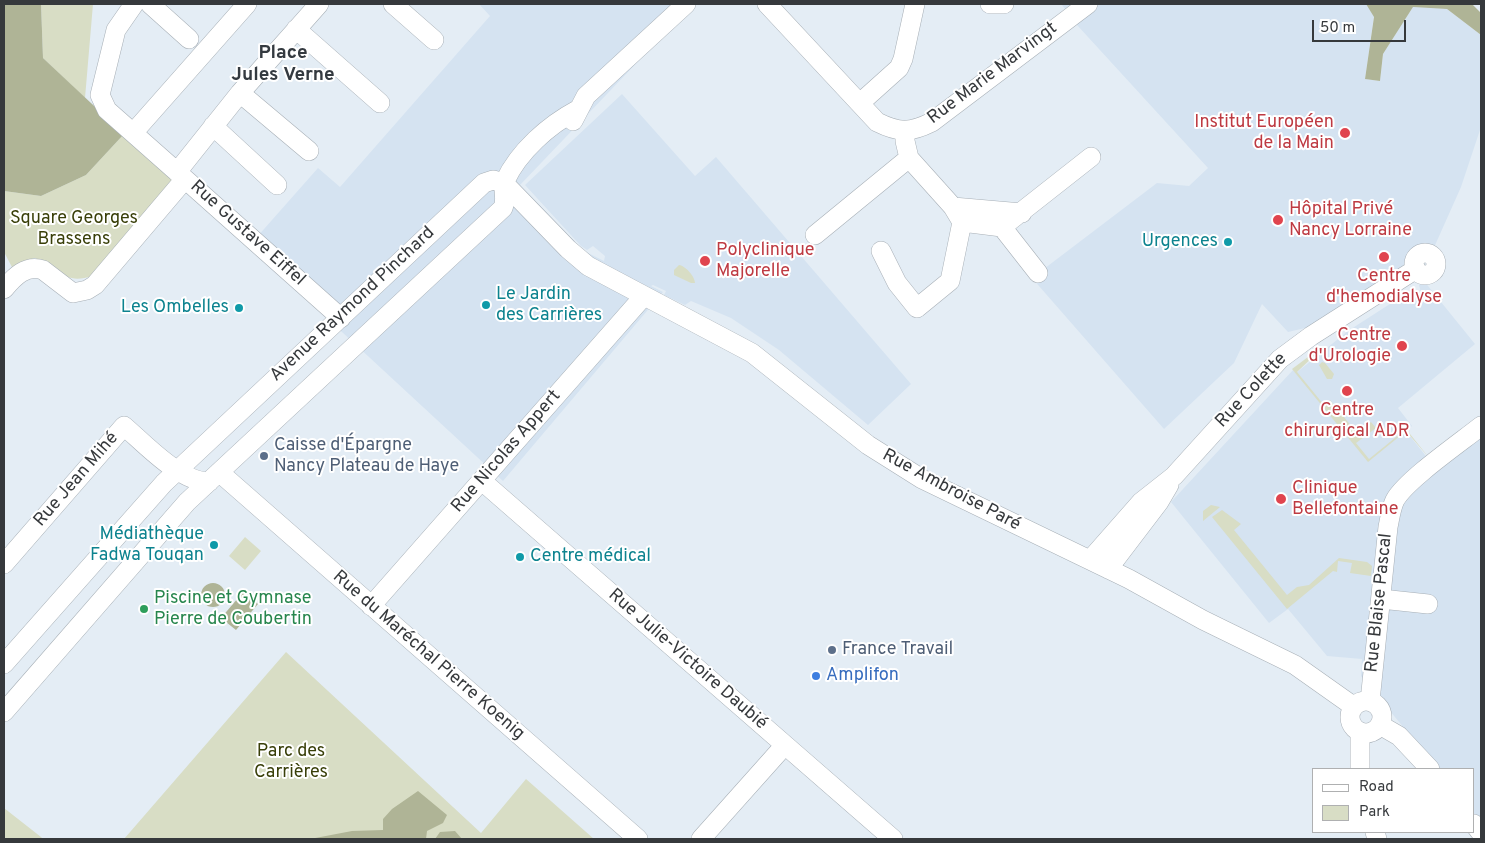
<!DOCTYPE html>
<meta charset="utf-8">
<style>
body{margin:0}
#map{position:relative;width:1485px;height:843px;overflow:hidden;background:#e4edf5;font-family:Overpass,sans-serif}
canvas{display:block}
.frame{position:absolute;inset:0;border:5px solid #36393c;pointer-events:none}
.legend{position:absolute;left:1312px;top:768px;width:162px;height:65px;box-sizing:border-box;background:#fff;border:1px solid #afb0b1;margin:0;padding:6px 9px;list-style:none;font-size:15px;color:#36393c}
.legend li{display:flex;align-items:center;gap:10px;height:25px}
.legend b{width:25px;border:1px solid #afb0b1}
.scale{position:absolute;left:1312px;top:20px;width:94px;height:22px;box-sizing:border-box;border:2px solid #36393c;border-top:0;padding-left:6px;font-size:15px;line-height:18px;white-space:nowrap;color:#36393c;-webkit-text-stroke:4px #fff;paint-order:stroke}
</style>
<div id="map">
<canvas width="1485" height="843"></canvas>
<div class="frame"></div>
<ul class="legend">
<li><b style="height:6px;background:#fff"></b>Road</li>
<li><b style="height:14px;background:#d8ddc5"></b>Park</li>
</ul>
<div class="scale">50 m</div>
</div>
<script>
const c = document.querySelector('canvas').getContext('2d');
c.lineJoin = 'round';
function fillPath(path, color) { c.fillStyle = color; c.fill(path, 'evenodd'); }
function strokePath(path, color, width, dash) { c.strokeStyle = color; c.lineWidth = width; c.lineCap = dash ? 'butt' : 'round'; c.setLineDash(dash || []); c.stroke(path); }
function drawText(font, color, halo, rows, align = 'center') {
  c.font = font + ' Overpass,sans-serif'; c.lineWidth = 4; c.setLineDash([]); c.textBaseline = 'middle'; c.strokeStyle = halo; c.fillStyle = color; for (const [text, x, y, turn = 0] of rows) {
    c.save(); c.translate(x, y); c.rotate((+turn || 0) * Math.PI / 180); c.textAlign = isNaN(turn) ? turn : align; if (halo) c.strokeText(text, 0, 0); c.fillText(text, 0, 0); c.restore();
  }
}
fillPath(new Path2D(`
 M479 4H693L520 185 584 251 604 261 605 256 593 246 587 250 581 246 525 185 622 94 695 176 716 157 911 384 868 425 779 350 731 318 691 301 685 305 664 295 666 291 653 285 651 286 663 292 503 481 249 246 318 168 340 187 490 16Z
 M1064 4H1366L1374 16 1365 79 1380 81 1383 54 1413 7 1447 9 1481 35V127L1461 187 1432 252 1318 325 1288 332 1262 304 1234 363 1164 429 1032 278 1157 183 1189 186 1208 168 1077 25 1062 5Z
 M1424 281 1475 344 1398 408 1412 426 1406 431 1429 460 1481 417V823L1474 814V769H1438L1361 676 1362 659 1327 656 1288 609 1269 623 1171 502 1293 370 1296 373 1348 331 1410 291 1412 300 1421 293 1419 285Z`), '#d5e3f1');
fillPath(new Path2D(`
 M41 4H93L85 98 43 58Z
 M124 134 175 181 92 276C65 285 58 269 35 258L22 262 13 269 4 252V191L41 196 86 175Z
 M679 265C686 266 695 277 695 283H691L674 275V270Z
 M1316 351 1317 353 1297 372 1324 405 1330 400 1357 433 1371 422 1376 428 1356 443 1369 459 1406 429 1430 459 1406 431 1368 462 1292 369Z
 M1322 362 1325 363 1334 374 1332 379H1327L1319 365Z
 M1211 505 1220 507 1203 521V511Z
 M1222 510 1241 524 1234 530 1287 595 1297 587 1309 585 1339 558 1367 562 1372 566 1371 576 1350 573 1352 563 1338 561 1337 572 1333 571 1287 609 1212 517Z
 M245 537 261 551 245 570 229 556Z
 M286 652 481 833 526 779 594 839H124Z
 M4 808 41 837 43 839H4Z`), '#d8ddc5');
fillPath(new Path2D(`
 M4 4H41L43 58 124 134 86 175 41 196 4 191Z
 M1366 4H1472L1481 13V35L1447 9 1413 7 1383 54 1380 81 1365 79 1374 17Z
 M201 595a12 12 0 1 1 24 0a12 12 0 1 1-24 0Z
 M244 591 258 604 236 630 221 618Z
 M418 791 447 815 443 823 427 831 426 839H310L352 831 383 830V819L392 809Z
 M455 831 462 839H435L440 832Z`), '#afb496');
const minor = new Path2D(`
 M134 4 116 30 100 95 107 110 185 179
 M150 4 189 39
 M393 4 434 40
 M767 4 877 122C899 133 910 133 932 122L1088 4
 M990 4H1004
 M296 29 380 103
 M240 93 309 151
 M860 103 899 68 903 59 915 4
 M573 121 586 96 686 4
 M213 126 277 185
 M905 131V141L909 158 953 207 962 222 1002 227 1091 157
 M133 133 247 4
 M177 172 240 93 319 4
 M504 183 568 249 588 266 752 353 868 445 922 479 1129 579 1203 620 1295 665 1353 706
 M953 207 1022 213
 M1002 227 1038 273
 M815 235 909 158
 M881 251 897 283 917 308 950 281 962 222
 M1414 264a11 11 0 1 1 22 0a11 11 0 1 1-22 0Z
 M4 289C14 277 26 264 43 270L73 293 87 290 95 285 185 179 341 318
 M219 472 638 839
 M482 481 893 839
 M1090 560 1141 502 1174 476 1280 359 1311 336 1416 269
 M4 564 124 426C145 444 180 482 209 482
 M1108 569 1159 502 1169 485
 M1381 599 1428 604
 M371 606 643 297
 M4 664 164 483 484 183 493 180 504 183
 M1350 717a16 16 0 1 1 32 0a16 16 0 1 1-32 0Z
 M1370 701 1388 527C1390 518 1391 508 1395 500 1406 480 1461 442 1481 426
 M4 712 187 502 503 208C507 199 502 189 505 181 519 151 549 125 577 110
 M1380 725 1399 736 1430 769
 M1360 769V732
 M1474 824 1481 833
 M1375 832 1377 839
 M701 839 784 746`);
strokePath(minor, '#a7afb6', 20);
strokePath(minor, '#fff', 19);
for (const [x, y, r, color] of [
 [1345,133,6,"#e0444e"],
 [1278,220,6,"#e0444e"],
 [1228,242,5,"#0f9aa8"],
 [1384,257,6,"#e0444e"],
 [705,261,6,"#e0444e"],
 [486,305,5,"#0f9aa8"],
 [239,308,5,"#0f9aa8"],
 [1402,346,6,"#e0444e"],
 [1347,391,6,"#e0444e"],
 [264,456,5,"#5c6f8a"],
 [1281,499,6,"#e0444e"],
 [214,545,5,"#0f9aa8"],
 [520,557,5,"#0f9aa8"],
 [144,609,5,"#2e9e5b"],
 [832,650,5,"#5c6f8a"],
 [816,676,5,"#3f7fe0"]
]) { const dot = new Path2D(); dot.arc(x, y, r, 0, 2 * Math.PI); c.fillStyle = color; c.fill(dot); strokePath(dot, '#fff', 2); }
drawText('18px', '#36393c', '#fff', [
 ["Rue Marie Marvingt",993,74,-37],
 ["Rue Gustave Eiffel",247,234,42],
 ["Avenue Raymond Pinchard",353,305,-43],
 ["Rue Colette",1252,391,-47],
 ["Rue Nicolas Appert",507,452,-49],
 ["Rue Jean Mihé",77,480,-49],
 ["Rue Ambroise Paré",951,491,28],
 ["Rue Blaise Pascal",1380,603,-84],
 ["Rue du Maréchal Pierre Koenig",428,656,41],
 ["Rue Julie-Victoire Daubié",687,660,41]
]);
drawText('18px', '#be3a42', '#fff', [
 ["Institut Européen",1334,123,"right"],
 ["de la Main",1334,144,"right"],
 ["Hôpital Privé",1289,210],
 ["Nancy Lorraine",1289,231],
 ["Polyclinique",716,251],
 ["Majorelle",716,272],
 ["Centre",1384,277,"center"],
 ["d'hemodialyse",1384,298,"center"],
 ["Centre",1391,336,"right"],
 ["d'Urologie",1391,357,"right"],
 ["Centre",1347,411,"center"],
 ["chirurgical ADR",1347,432,"center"],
 ["Clinique",1292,489],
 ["Bellefontaine",1292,510]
], 'left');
drawText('18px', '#393f09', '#fff', [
 ["Square Georges",74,219],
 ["Brassens",74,240],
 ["Parc des",291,752],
 ["Carrières",291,773]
]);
drawText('18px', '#0d838f', '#fff', [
 ["Urgences",1218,242],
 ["Le Jardin",496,295,"left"],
 ["des Carrières",496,316,"left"],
 ["Les Ombelles",229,308],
 ["Médiathèque",204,535],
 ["Fadwa Touqan",204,556],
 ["Centre médical",530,557,"left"]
], 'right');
drawText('18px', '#4e5e75', '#fff', [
 ["Caisse d'Épargne",274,446],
 ["Nancy Plateau de Haye",274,467],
 ["France Travail",842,650]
], 'left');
drawText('18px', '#27864d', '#fff', [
 ["Piscine et Gymnase",154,599],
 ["Pierre de Coubertin",154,620]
], 'left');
drawText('18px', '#366cbe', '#fff', [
 ["Amplifon",826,676]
], 'left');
drawText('bold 19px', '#343a40', '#fff', [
 ["Place",283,54],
 ["Jules Verne",283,76]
]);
</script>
